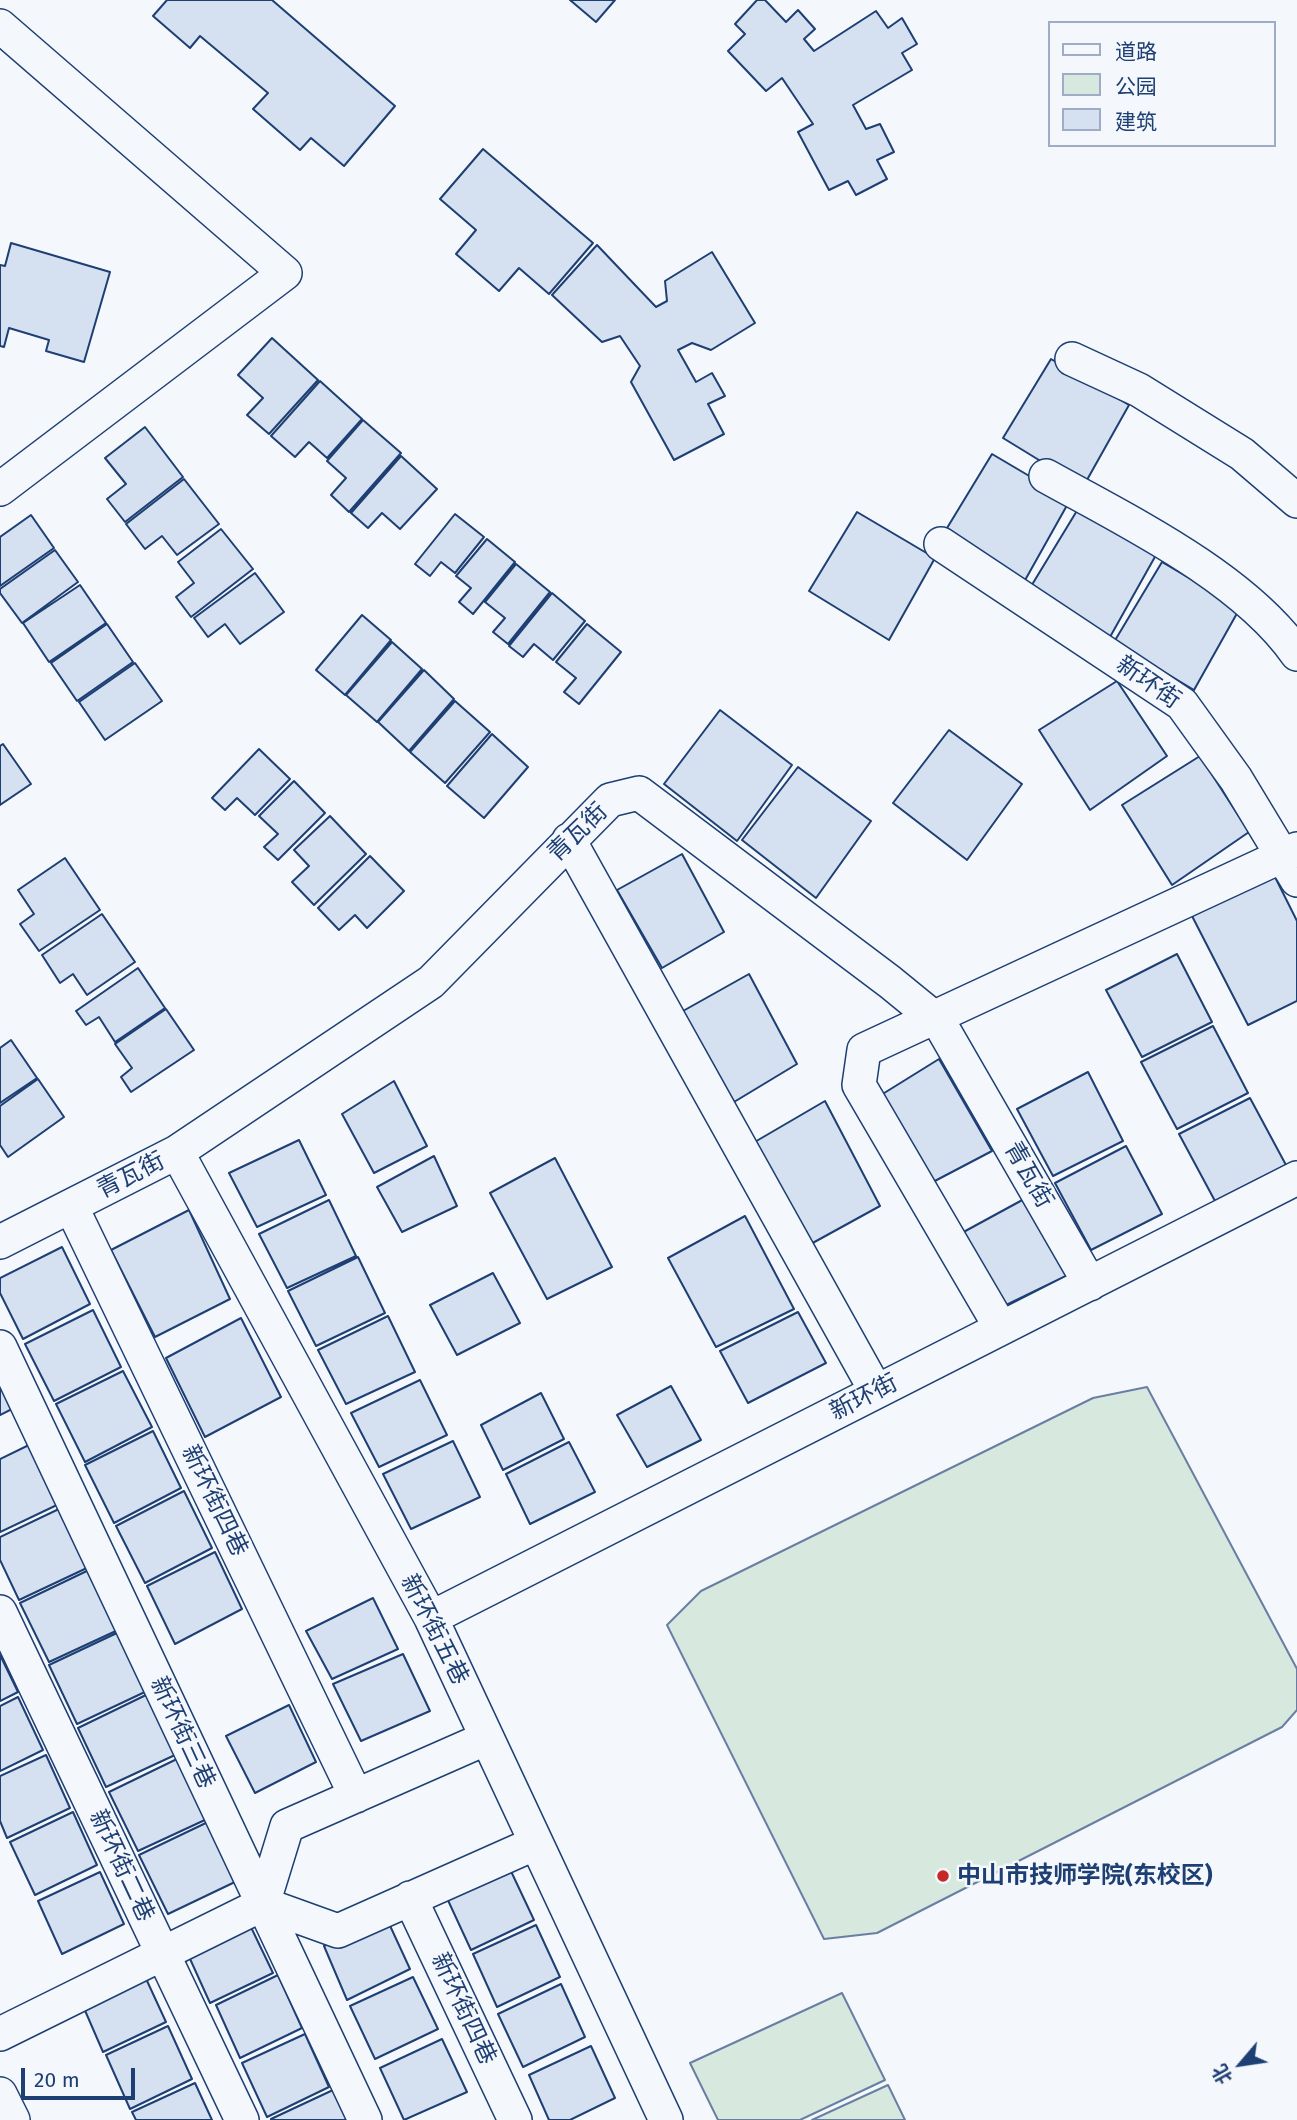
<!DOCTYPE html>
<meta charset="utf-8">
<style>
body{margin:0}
#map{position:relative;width:1297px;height:2120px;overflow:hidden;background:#f4f7fb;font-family:"Fira Sans","Noto Sans SC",sans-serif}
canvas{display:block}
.legend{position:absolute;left:1048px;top:21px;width:228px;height:126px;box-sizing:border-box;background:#f4f7fb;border:2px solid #9eadc5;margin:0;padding:9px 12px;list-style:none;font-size:21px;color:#1d3f73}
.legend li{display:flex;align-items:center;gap:14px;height:35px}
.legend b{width:35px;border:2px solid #9eadc5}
.north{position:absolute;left:1206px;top:2029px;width:70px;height:70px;-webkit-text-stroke:5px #f4f7fb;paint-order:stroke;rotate:241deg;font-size:19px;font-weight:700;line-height:28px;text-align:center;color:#1d3f73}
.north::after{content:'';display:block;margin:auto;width:24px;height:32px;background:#1d3f73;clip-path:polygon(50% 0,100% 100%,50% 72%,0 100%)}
.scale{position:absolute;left:21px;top:2068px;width:114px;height:32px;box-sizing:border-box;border:4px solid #1d3f73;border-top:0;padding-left:9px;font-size:21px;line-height:24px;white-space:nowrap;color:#1d3f73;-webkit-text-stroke:5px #f4f7fb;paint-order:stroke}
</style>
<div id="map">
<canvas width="1297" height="2120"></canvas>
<ul class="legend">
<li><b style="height:9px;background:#f4f7fb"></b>道路</li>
<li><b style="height:19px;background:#d7e8df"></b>公园</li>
<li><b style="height:19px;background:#d5e0f0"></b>建筑</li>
</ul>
<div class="north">北</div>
<div class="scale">20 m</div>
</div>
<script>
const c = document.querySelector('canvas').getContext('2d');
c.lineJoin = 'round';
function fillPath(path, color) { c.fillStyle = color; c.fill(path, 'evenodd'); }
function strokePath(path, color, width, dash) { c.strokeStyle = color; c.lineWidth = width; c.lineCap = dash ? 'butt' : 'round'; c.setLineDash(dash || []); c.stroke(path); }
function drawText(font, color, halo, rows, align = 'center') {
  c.font = font + ' "Fira Sans","Noto Sans SC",sans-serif'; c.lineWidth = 5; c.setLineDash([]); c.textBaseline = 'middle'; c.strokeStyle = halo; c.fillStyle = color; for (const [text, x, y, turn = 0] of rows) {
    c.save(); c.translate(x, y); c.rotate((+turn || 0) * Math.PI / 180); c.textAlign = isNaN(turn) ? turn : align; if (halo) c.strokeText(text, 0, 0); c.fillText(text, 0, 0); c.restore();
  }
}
const green = new Path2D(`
 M1147 1387 1297 1669V1710L1282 1727 877 1933 824 1939 667 1625 701 1591 1093 1398Z
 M842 1993 885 2080 800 2120H718L690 2063Z
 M888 2085 905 2120H812Z`);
fillPath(green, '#d7e8df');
strokePath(green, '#687fa3', 2);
const building = new Path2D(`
 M167 0H272L395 106 344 166 311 138 300 150 253 109 268 93 200 36 190 48 153 16Z
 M570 0H615L596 22Z
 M757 0H765L786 22 798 10 815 29 804 39 814 51 876 11 888 28 902 18 917 44 902 53 912 70 853 105 866 129 880 124 894 152 877 160 887 179 856 195 848 181 829 190 798 132 813 124 782 78 766 91 728 51 745 34 735 24Z
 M483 149 593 243 549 294 519 268 499 291 456 254 476 230 440 199Z
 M11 243 110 272 84 362 46 351 49 340 9 328 4 347 0 346V265L5 266Z
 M597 245 656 307 667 301 665 281 712 252 755 323 711 350 692 343 678 350 696 382 712 373 725 396 708 404 724 434 674 460 631 382 640 366 620 336 602 342 552 295Z
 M272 338 318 380 269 434 247 415 263 398 238 375Z
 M1051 359 1129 405 1083 487 1003 438Z
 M320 381 362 419 327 458 309 442 295 457 271 436Z
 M363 420 401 453 349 512 331 495 346 478 327 461Z
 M145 427 183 477 125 522 107 499 126 484 105 458Z
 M992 454 1070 500 1024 582 944 533Z
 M401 456 437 489 400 529 382 513 368 528 351 513Z
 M184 479 219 524 177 555 162 536 145 549 126 524Z
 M1078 509 1156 555 1110 637 1030 588Z
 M857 512 935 558 889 640 809 591Z
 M455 514 484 537 455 573 441 562 430 576 415 564Z
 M31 515 54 548 0 586V537Z
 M221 529 253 569 191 617 176 597 194 583 178 562Z
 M487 539 515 562 473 614 459 602 471 588 456 576Z
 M55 550 78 582 22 623 0 593V589Z
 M1162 562 1240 608 1194 690 1114 642Z
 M516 564 550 592 508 644 493 632 505 618 485 602Z
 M255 573 284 612 240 644 225 624 208 637 194 618Z
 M80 585 106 623 49 662 23 623Z
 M552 593 585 621 553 660 534 644 523 657 509 646Z
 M362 615 391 640 345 695 316 670Z
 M107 624 133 662 77 701 51 663Z
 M587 624 621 652 579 704 564 692 576 678 556 662Z
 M392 642 422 669 377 722 346 695Z
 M135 663 162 701 105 740 79 702Z
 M424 670 454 699 409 751 378 722Z
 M1117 681 1167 756 1090 810 1039 730Z
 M455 701 490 732 445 783 410 752Z
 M720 710 792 765 737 841 664 784Z
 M949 730 1022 784 967 860 893 803Z
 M492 734 528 767 484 818 447 786Z
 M3 744 31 784 0 805V746Z
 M259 749 290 779 255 815 237 798 225 810 212 798Z
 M1200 756 1249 832 1172 885 1122 805Z
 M798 767 871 821 816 898 742 840Z
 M294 781 325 813 278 860 264 847 278 834 259 816Z
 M330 816 366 854 314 905 292 882 309 866 294 850Z
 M682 854 724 932 662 968 617 890Z
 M370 856 404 891 367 928 355 915 339 930 318 908Z
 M65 858 100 910 39 951 20 924 34 914 18 890Z
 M1274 875 1297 921V1001L1248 1025 1192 916Z
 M102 914 135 962 87 995 73 974 60 983 42 955Z
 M1177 954 1212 1022 1142 1057 1106 990Z
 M138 968 165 1008 115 1042 99 1017 86 1025 76 1011Z
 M749 974 797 1064 734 1102 683 1011Z
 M166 1009 194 1050 131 1092 121 1077 132 1068 115 1044Z
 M1213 1026 1248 1093 1177 1129 1141 1062Z
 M11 1040 37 1078 0 1103V1048Z
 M939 1059 992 1151 931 1183 881 1095Z
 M1088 1072 1123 1141 1053 1176 1017 1109Z
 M38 1079 64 1117 8 1157 0 1145V1106Z
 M394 1081 427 1146 374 1173 342 1114Z
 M1250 1098 1286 1165 1215 1201 1179 1134Z
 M825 1101 880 1206 809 1245 753 1143Z
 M299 1140 326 1195 257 1227 229 1173Z
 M1126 1146 1162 1214 1091 1250 1055 1183Z
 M434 1156 457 1206 402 1232 377 1187Z
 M555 1158 612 1267 547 1299 490 1193Z
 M1026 1198 1070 1274 1000 1308 958 1235Z
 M329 1200 356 1256 287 1288 259 1234Z
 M189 1210 230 1299 155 1337 111 1250Z
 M745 1216 794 1309 716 1347 668 1258Z
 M62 1247 90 1304 23 1339 0 1293V1278Z
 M358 1257 385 1313 316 1346 288 1291Z
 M493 1273 520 1323 457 1355 430 1305Z
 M93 1310 121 1367 54 1401 25 1344Z
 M798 1312 826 1363 748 1403 720 1351Z
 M388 1316 415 1372 346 1404 318 1350Z
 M241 1318 281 1397 205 1437 166 1358Z
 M123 1371 152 1427 85 1462 56 1404Z
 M0 1378 14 1408 0 1415Z
 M420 1380 447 1435 379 1467 351 1413Z
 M671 1386 701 1440 647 1467 617 1415Z
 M541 1393 564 1439 503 1470 481 1425Z
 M153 1431 181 1488 114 1523 85 1465Z
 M453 1441 480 1497 411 1529 383 1474Z
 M569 1442 595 1492 530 1524 506 1474Z
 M31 1444 59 1504 0 1532V1459Z
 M184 1491 212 1548 145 1583 116 1526Z
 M61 1508 89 1567 19 1600 0 1560V1537Z
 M215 1552 242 1609 175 1644 147 1586Z
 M91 1569 118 1630 49 1662 20 1603Z
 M373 1598 398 1649 332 1679 306 1631Z
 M119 1632 147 1691 77 1724 49 1665Z
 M403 1654 430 1711 361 1741 333 1684Z
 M0 1655 18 1692 0 1701Z
 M148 1694 175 1755 106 1787 78 1728Z
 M18 1697 43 1750 0 1771V1706Z
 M289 1705 316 1762 255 1793 226 1736Z
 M46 1755 70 1808 7 1838 0 1821V1776Z
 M179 1758 207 1819 138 1851 109 1792Z
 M73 1812 97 1865 35 1895 10 1842Z
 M210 1821 237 1881 168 1914 139 1855Z
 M509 1867 534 1920 471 1950 446 1896Z
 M100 1872 124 1924 62 1954 38 1901Z
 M386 1917 410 1969 347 2000 324 1946Z
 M248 1921 273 1973 210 2003 186 1950Z
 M536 1925 560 1977 497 2007 473 1954Z
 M142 1970 166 2022 103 2052 80 1999Z
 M278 1975 302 2028 240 2058 216 2005Z
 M413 1977 438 2029 375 2059 350 2006Z
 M561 1984 585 2037 523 2067 498 2014Z
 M168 2026 192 2079 130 2109 106 2055Z
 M305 2034 329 2087 267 2117 242 2063Z
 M442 2039 467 2092 404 2120 380 2068Z
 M591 2046 615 2098 570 2120H549L529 2075Z
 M195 2083 212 2120H136L132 2112Z
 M333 2090 347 2120H271V2119Z`);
fillPath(building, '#d5e0f0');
strokePath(building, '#1d3f73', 2);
const street = new Path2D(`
 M0 26 285 273 0 489
 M1072 359 1139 390 1242 454 1297 501
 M1046 476C1127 521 1243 577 1297 654
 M941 544 1182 704 1236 779 1297 880
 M569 840 876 1391
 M177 1152 431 1618 666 2120
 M71 1206 356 1796
 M0 1242 177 1152 431 982 610 800 639 793 890 982 939 1022 1090 1284
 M1001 1328 859 1085 864 1050 1297 849
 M0 1347 365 2120
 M0 1612 242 2120
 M431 1618 1297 1178
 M410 1898 515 2120
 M263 1904 287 1826 487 1738
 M0 2034 263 1904 338 1931 536 1843
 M0 2094 13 2120`);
strokePath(street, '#1d3f73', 36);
strokePath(street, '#f4f7fb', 33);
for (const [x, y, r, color] of [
 [943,1876,7,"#c62828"]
]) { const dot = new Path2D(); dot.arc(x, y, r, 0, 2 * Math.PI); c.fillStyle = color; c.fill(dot); strokePath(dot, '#f4f7fb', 2.5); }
drawText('24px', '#1d3f73', '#f4f7fb', [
 ["新环街",1148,683,35],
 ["青瓦街",578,833,-44],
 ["青瓦街",1028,1175,60],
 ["青瓦街",131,1176,-27],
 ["新环街",864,1398,-27],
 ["新环街四巷",214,1501,64],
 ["新环街五巷",434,1630,63],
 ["新环街三巷",182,1733,65],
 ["新环街二巷",121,1866,65],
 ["新环街四巷",463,2009,65]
]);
drawText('bold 24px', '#1d3f73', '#f4f7fb', [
 ["中山市技师学院(东校区)",957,1876]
], 'left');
</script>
